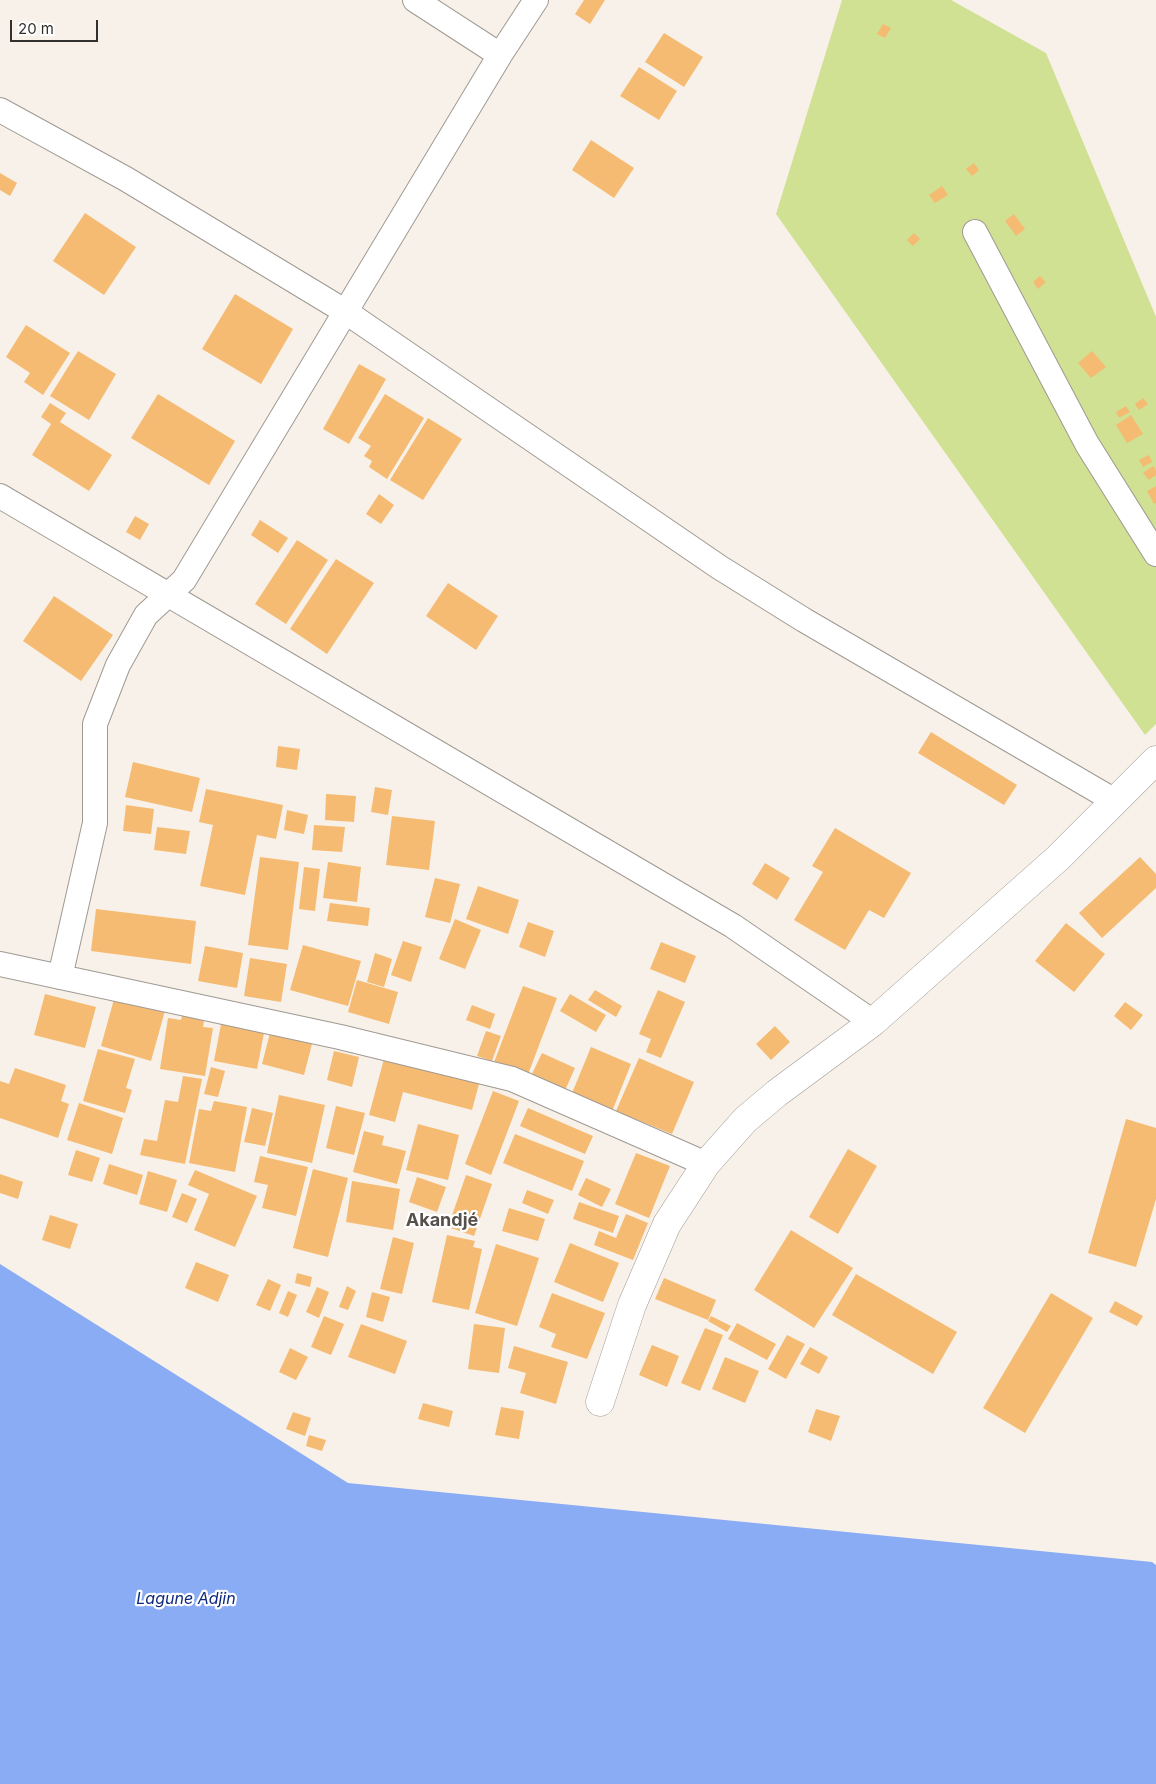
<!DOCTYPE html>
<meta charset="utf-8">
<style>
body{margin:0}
#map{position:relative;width:1156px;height:1784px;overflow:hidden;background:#f8f1e9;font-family:Inter,sans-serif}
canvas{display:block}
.scale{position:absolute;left:10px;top:20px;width:88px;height:22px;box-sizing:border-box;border:2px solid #33312e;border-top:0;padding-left:6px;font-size:15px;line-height:18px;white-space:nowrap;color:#33312e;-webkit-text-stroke:4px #fff;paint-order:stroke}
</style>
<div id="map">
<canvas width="1156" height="1784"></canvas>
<div class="scale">20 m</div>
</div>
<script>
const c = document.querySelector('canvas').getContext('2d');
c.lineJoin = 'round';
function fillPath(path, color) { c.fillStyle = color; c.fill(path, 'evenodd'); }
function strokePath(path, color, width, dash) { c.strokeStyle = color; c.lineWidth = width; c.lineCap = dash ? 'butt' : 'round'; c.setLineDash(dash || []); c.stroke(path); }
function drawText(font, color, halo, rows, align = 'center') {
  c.font = font + ' Inter,sans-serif'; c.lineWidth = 4.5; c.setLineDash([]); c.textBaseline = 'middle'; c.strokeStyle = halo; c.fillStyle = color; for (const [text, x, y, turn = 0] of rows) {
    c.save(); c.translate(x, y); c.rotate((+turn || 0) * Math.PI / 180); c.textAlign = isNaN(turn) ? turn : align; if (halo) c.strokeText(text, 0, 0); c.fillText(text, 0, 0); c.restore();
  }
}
fillPath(new Path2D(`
 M842 0H951L1046 53 1156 317V724L1145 735 776 214Z`), '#d0e193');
fillPath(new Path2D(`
 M0 1264 348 1483 1152 1562 1156 1565V1784H0Z`), '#8aacf5');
fillPath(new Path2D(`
 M584 0H605L590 24 575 14Z
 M883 24 891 28 885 38 877 34Z
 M664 33 703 57 684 87 645 62Z
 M639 67 677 91 659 120 620 96Z
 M591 140 634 168 614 198 572 170Z
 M974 163 979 170 972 176 966 169Z
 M0 173 17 183 10 196 0 190Z
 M942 186 948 195 935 203 929 195Z
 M85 213 136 247 104 295 53 261Z
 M1014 214 1025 229 1016 236 1005 221Z
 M914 233 920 239 913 246 907 240Z
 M1040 276 1046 282 1038 289 1033 282Z
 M235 294 293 329 261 384 202 349Z
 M26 325 70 353 43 395 24 382 30 373 6 357Z
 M78 351 116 374 89 420 50 396Z
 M1092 351 1106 367 1091 378 1078 363Z
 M359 364 386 379 349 444 323 429Z
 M158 394 235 441 209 485 131 438Z
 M385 394 424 418 387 479 369 467 372 461 364 456 371 446 358 438Z
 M1143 398 1148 404 1139 410 1135 404Z
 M50 403 66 413 60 422 112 455 89 491 32 455 51 424 41 417Z
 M1126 406 1130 412 1119 418 1116 412Z
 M1131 415 1143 434 1127 443 1116 425Z
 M428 418 462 439 423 500 390 480Z
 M1149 455 1152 462 1143 467 1139 460Z
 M1153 466 1156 470V475L1149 480 1143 473Z
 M1156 486V503L1154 504 1147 491Z
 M379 494 394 505 381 524 366 514Z
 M135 516 149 524 140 540 126 532Z
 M260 520 288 538 278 553 251 535Z
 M297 540 328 560 286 624 255 604Z
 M336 559 374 583 327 654 290 629Z
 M448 583 498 616 476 650 426 616Z
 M54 596 113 635 81 681 23 641Z
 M931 732 1017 785 1004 805 918 753Z
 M278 746 300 749 297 770 276 767Z
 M133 762 200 778 192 812 125 797Z
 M375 787 392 790 388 815 371 812Z
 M206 789 283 805 276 839 257 835 245 895 200 886 213 825 199 822Z
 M326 794 356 796 354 822 325 820Z
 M126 805 154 809 151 834 123 831Z
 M287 810 308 815 304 834 284 830Z
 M392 816 435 821 429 870 386 865Z
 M314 825 345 827 342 852 312 850Z
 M157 827 190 831 186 854 154 850Z
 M835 828 911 873 884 918 869 910 845 950 794 920 823 872 812 866Z
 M260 857 299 862 288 950 248 945Z
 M1140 857 1156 874V888L1102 938 1079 913Z
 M328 862 361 867 357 902 323 898Z
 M765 863 790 878 777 900 752 884Z
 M304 867 320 869 315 911 299 909Z
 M435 878 460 884 450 923 425 917Z
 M478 886 519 900 508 934 466 919Z
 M330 903 370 908 368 926 327 921Z
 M96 909 196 921 191 964 91 951Z
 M455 919 481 930 465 969 439 959Z
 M528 922 554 931 545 957 519 947Z
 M1066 923 1105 954 1074 992 1035 961Z
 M403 941 422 947 411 982 391 975Z
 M661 942 696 956 685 983 650 969Z
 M303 945 361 961 348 1006 290 990Z
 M205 946 243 953 237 988 198 981Z
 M375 953 392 959 384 987 367 982Z
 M250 958 287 964 281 1002 244 996Z
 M357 980 398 992 389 1024 348 1012Z
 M523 986 557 998 527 1077 493 1065Z
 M595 990 622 1006 616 1017 588 1000Z
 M658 990 685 1002 661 1058 646 1052 651 1039 639 1034Z
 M116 992 166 1007 151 1061 101 1046Z
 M45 994 96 1007 85 1048 34 1035Z
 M570 994 606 1015 596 1032 560 1011Z
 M1125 1002 1143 1015 1131 1030 1114 1016Z
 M472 1005 495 1014 490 1029 466 1020Z
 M183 1011 205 1014 203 1027 213 1028 205 1076 160 1069 168 1018 181 1020Z
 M222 1019 265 1028 257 1069 214 1061Z
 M775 1026 790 1042 771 1060 756 1044Z
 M271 1029 313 1040 304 1075 262 1064Z
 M486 1031 501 1036 492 1061 477 1056Z
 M591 1047 631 1064 611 1114 570 1098Z
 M98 1049 135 1059 126 1088 132 1090 125 1113 83 1101Z
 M334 1051 359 1057 352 1087 327 1080Z
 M542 1053 575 1068 563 1095 529 1080Z
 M385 1055 480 1080 472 1110 403 1092 395 1122 369 1115Z
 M639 1058 694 1082 672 1134 616 1111Z
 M211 1067 225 1071 218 1097 204 1094Z
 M15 1068 66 1085 61 1101 69 1104 58 1138 0 1118V1081L9 1084Z
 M183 1076 202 1079 185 1164 140 1155 144 1139 157 1141 165 1100 178 1102Z
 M493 1091 519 1101 491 1175 465 1164Z
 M279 1095 325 1105 312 1163 267 1153Z
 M214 1101 247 1107 235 1172 189 1163 199 1109 211 1111Z
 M79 1103 123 1118 112 1154 67 1140Z
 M336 1106 365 1113 354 1155 326 1148Z
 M252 1108 273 1113 265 1146 244 1142Z
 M528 1108 593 1136 585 1154 520 1126Z
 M1126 1119 1156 1128V1199L1136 1267 1088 1253Z
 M418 1124 459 1135 448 1180 406 1170Z
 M364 1131 384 1136 382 1145 406 1151 397 1184 353 1172Z
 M515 1134 584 1161 572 1191 503 1163Z
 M848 1149 877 1166 838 1234 809 1217Z
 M76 1150 100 1158 92 1182 68 1175Z
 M636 1153 670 1166 649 1218 615 1204Z
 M260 1156 308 1167 296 1216 262 1208 268 1185 254 1182Z
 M109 1164 143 1175 137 1195 103 1184Z
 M313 1169 348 1178 328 1257 293 1248Z
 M195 1170 257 1196 235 1247 194 1230 209 1194 188 1185Z
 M148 1171 177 1180 167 1212 139 1204Z
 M0 1174 23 1182 18 1199 0 1193Z
 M466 1175 492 1184 474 1236 448 1227Z
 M417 1177 446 1187 437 1212 409 1202Z
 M586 1178 611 1189 602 1207 578 1195Z
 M352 1181 400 1189 393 1230 346 1222Z
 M527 1190 554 1200 548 1214 522 1203Z
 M182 1193 197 1199 187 1223 172 1217Z
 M579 1202 619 1216 613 1233 573 1219Z
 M509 1208 545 1219 538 1241 502 1231Z
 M626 1214 648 1223 633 1260 594 1245 599 1231 616 1238Z
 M50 1215 78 1224 70 1249 42 1240Z
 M791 1230 853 1268 814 1328 754 1290Z
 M447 1235 475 1241 473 1247 482 1249 469 1310 432 1302Z
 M393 1237 414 1243 402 1294 380 1289Z
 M570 1243 619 1263 603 1302 554 1282Z
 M496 1244 539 1258 517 1326 475 1313Z
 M196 1262 229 1275 218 1302 185 1288Z
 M297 1273 312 1277 310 1287 295 1283Z
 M856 1274 957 1332 933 1374 832 1315Z
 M664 1278 716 1300 708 1320 655 1299Z
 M268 1279 281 1285 270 1311 256 1305Z
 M347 1286 356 1291 348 1310 339 1307Z
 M317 1287 329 1292 319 1318 306 1312Z
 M288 1291 297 1295 288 1317 279 1313Z
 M372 1292 390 1297 383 1322 366 1317Z
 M552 1293 605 1313 587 1359 551 1347 556 1334 539 1327Z
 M1051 1293 1093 1318 1025 1433 983 1408Z
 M1115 1301 1143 1316 1137 1326 1109 1312Z
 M324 1316 344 1324 331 1355 311 1347Z
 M711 1316 731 1326 727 1332 708 1321Z
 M737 1323 776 1344 767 1360 728 1339Z
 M361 1324 407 1341 395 1374 348 1357Z
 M474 1324 505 1328 499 1373 468 1369Z
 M705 1328 723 1335 700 1391 681 1383Z
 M787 1335 805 1344 786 1379 768 1369Z
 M652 1345 679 1356 667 1387 639 1375Z
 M514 1346 568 1362 556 1404 520 1393 526 1373 508 1368Z
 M810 1347 828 1357 819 1374 800 1364Z
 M290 1348 308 1357 296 1380 279 1372Z
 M725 1357 759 1371 745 1403 712 1389Z
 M423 1403 453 1411 449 1427 418 1419Z
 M501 1407 524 1411 519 1439 495 1435Z
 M816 1409 840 1416 831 1441 808 1432Z
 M293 1412 311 1418 305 1436 286 1429Z
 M309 1435 326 1440 322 1451 306 1446Z`), '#f5bb72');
const minor = new Path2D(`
 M415 0 500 55
 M0 110 126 179 346 312 719 567 804 620 1115 801
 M975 232 1087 444 1156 554
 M0 496 733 926 873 1022
 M0 964 340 1037 512 1079 706 1164
 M60 977 95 823V724L118 665 146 615 184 580 500 55 536 0`);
const tertiary = new Path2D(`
 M600 1402 632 1305 667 1224 706 1164 745 1120 777 1093 873 1022 1058 858 1156 760`);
strokePath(minor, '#9f9992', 26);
strokePath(tertiary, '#9f9992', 29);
strokePath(minor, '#fff', 24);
strokePath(tertiary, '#fff', 28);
drawText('italic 16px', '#0d297b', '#fff', [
 ["Lagune Adjin",186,1599]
]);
drawText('bold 18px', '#56504a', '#fff', [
 ["Akandjé",442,1221]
]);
</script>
